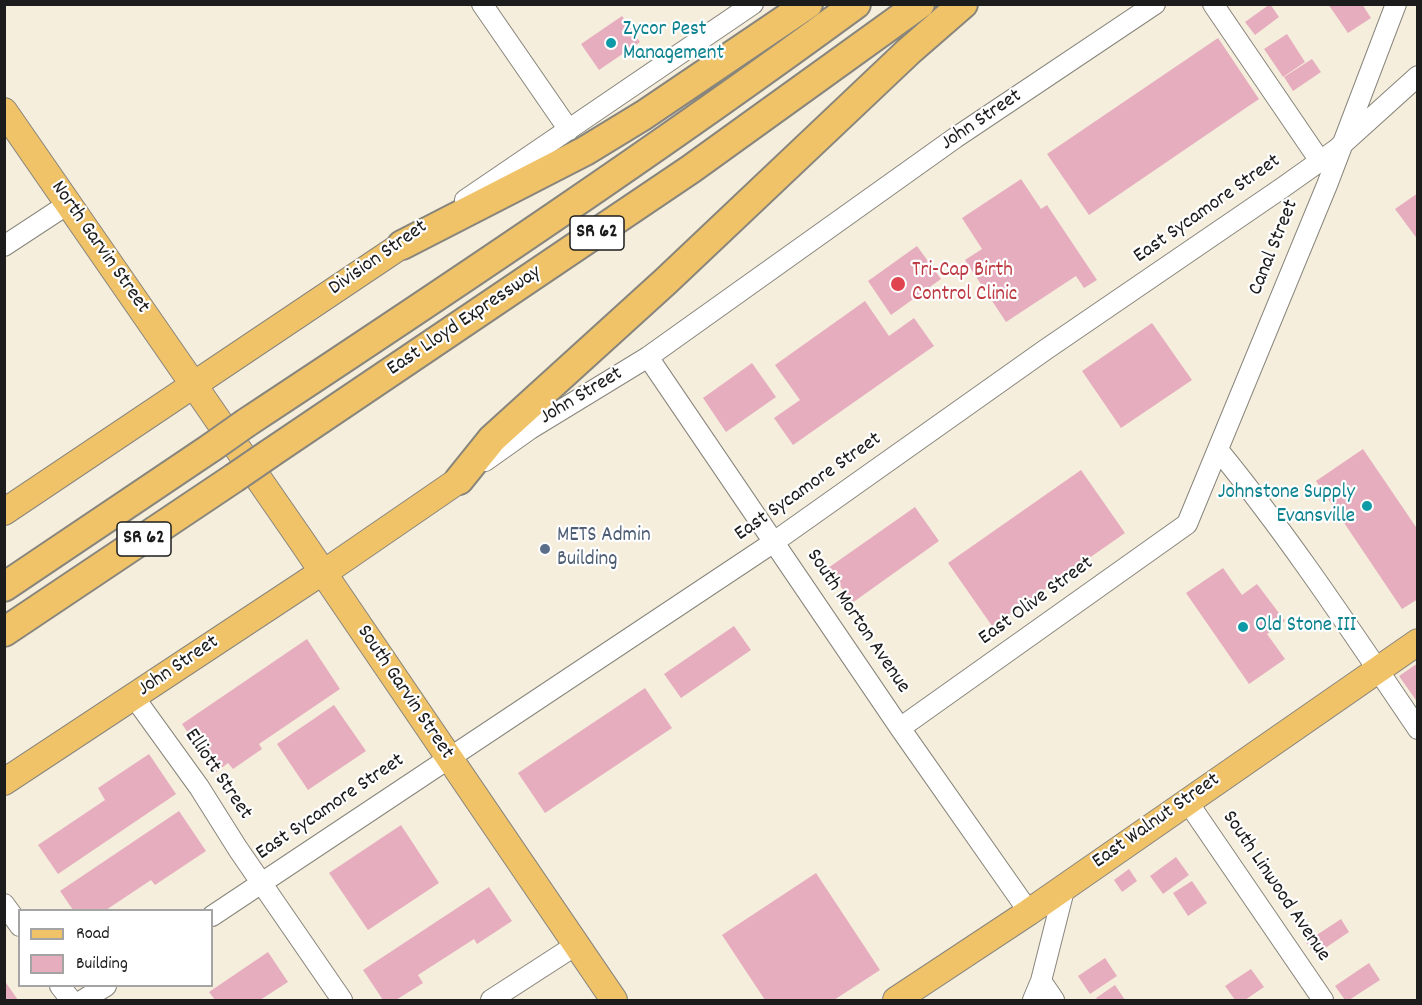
<!DOCTYPE html>
<style>
body{margin:0}
#map{position:relative;width:1422px;height:1005px;overflow:hidden;background:#f5eedc;font-family:Dekko,sans-serif}
canvas{display:block}
.frame{position:absolute;inset:0;border:6px solid #1c1c1c;pointer-events:none}
.legend{position:absolute;left:18px;top:909px;width:195px;height:78px;box-sizing:border-box;background:#fff;border:2px solid #a4a4a4;margin:0;padding:8px 10px;list-style:none;font-size:18px;color:#1c1c1c}
.legend li{display:flex;align-items:center;gap:12px;height:30px}
.legend b{width:30px;border:2px solid #a4a4a4}
</style>
<div id="map">
<canvas width="1422" height="1005"></canvas>
<div class="frame"></div>
<ul class="legend">
<li><b style="height:8px;background:#f1c369"></b>Road</li>
<li><b style="height:16px;background:#e6adbf"></b>Building</li>
</ul>
</div>
<script>
const c = document.querySelector('canvas').getContext('2d');
c.lineJoin = 'round';
function fillPath(path, color) { c.fillStyle = color; c.fill(path, 'evenodd'); }
function strokePath(path, color, width, dash) { c.strokeStyle = color; c.lineWidth = width; c.lineCap = dash ? 'butt' : 'round'; c.setLineDash(dash || []); c.stroke(path); }
function drawText(font, color, halo, rows, align = 'center') {
  c.font = font + ' Dekko,sans-serif'; c.lineWidth = 4.5; c.setLineDash([]); c.textBaseline = 'middle'; c.strokeStyle = halo; c.fillStyle = color; for (const [text, x, y, turn = 0] of rows) {
    c.save(); c.translate(x, y); c.rotate((+turn || 0) * Math.PI / 180); c.textAlign = isNaN(turn) ? turn : align; if (halo) c.strokeText(text, 0, 0); c.fillText(text, 0, 0); c.restore();
  }
}
fillPath(new Path2D(`
 M1270 4 1279 17 1255 35 1245 22Z
 M1328 4H1362L1371 18 1348 33Z
 M622 16 640 42 599 70 581 44Z
 M1287 34 1305 62 1283 77 1264 49Z
 M1218 38 1259 99 1089 215 1047 154Z
 M1312 59 1321 72 1293 91 1284 77Z
 M1021 179 1041 209 1047 205 1097 280 1084 288 1076 276 1006 322 965 260 982 249 962 218Z
 M1418 193V240L1395 209Z
 M917 246 941 279 891 315 868 281Z
 M865 301 889 336 914 318 934 346 793 445 774 418 800 400 775 365Z
 M1152 323 1192 380 1121 428 1082 371Z
 M752 363 776 397 726 432 703 398Z
 M1363 449 1418 530V599L1402 609 1316 481Z
 M1081 470 1125 533 992 626 948 563Z
 M915 507 939 541 852 603 828 568Z
 M1223 568 1242 595 1257 584 1285 621 1267 634 1285 659 1249 684 1186 593Z
 M734 626 751 650 681 698 664 674Z
 M307 639 340 689 259 744 262 749 233 769 228 763 215 773 182 724Z
 M1418 663V703L1399 676Z
 M645 688 672 728 545 813 518 773Z
 M334 705 366 751 308 790 277 744Z
 M149 754 176 794 58 874 38 845 105 800 98 788Z
 M179 811 206 851 155 885 151 880 106 910H73L60 891Z
 M401 825 439 883 368 930 329 873Z
 M1176 857 1189 875 1163 894 1150 876Z
 M1129 869 1137 881 1122 892 1114 880Z
 M816 873 880 970 834 1000H765L722 935Z
 M1192 881 1207 903 1188 916 1173 893Z
 M489 887 512 921 477 944 474 939 418 975 423 983 396 1000H383L363 970Z
 M1341 919 1349 932 1315 955 1306 942Z
 M268 952 288 982 260 1000H215L209 992Z
 M1105 958 1117 976 1090 994 1078 976Z
 M1369 963 1380 980 1349 1000H1345L1335 986Z
 M1251 969 1264 987 1245 1000H1235L1225 986Z
 M4 980 18 1000H4Z
 M1115 985 1125 1000H1098L1096 998Z`), '#e6adbf');
const minor = new Path2D(`
 M482 4 569 130
 M1213 4 1320 161
 M465 200 753 4
 M4 246 68 204
 M648 357 900 728 1029 912
 M1219 451C1291 539 1354 635 1418 729
 M485 461 530 429 648 357 955 138 1155 4
 M134 697 199 787 238 849 342 1000
 M900 728 1187 524 1327 185 1396 4
 M1187 801 1323 1000
 M4 904 20 926
 M212 916 774 542 1045 350 1282 188 1337 149 1418 76
 M1041 981 1054 1000
 M60 986 71 1000
 M83 1000 106 986
 M491 1000 576 945
 M1033 1000 1041 981 1065 886`);
const major = new Path2D(`
 M4 111 301 540 614 1000
 M4 512 402 245
 M4 782 322 572 328 570 459 480
 M896 1000 1029 912 1418 642`);
const highway = new Path2D(`
 M402 245 585 151 644 115 808 4
 M246 423C452 287 657 150 856 4
 M269 454 691 169 920 4
 M459 480 492 439 666 281 909 51 963 4
 M4 587 212 447
 M4 632 234 478`);
strokePath(minor, '#88857c', 22);
strokePath(major, '#88857c', 28);
strokePath(highway, '#88857c', 32);
strokePath(minor, '#fff', 20);
strokePath(major, '#f1c369', 26);
strokePath(highway, '#f1c369', 28);
const highwayBridge = new Path2D(`
 M212 447 246 423
 M234 478 269 454`);
strokePath(highwayBridge, '#88857c', 32, []);
strokePath(highwayBridge, '#f1c369', 28);
for (const [x, y, r, color] of [
 [611,43,6,"#0f9aa8"],
 [898,284,8,"#e0444e"],
 [1367,506,6,"#0f9aa8"],
 [545,549,6,"#5c6f8a"],
 [1243,627,6,"#0f9aa8"]
]) { const dot = new Path2D(); dot.arc(x, y, r, 0, 2 * Math.PI); c.fillStyle = color; c.fill(dot); strokePath(dot, '#fff', 2); }
for (const [x, y, w] of [
 [597,233,54],
 [144,539,54]
]) { const box = new Path2D(); box.roundRect(x - w / 2, y - 17, w, 34, 4.5); c.fillStyle = '#fff'; c.fill(box); strokePath(box, '#1c1c1c', 1.5); }
drawText('bold 20px', '#1c1c1c', null, [
 ["SR 62",597,233],
 ["SR 62",144,539]
]);
drawText('21px', '#0d838f', '#fff', [
 ["Zycor Pest",623,31],
 ["Management",623,55],
 ["Johnstone Supply",1355,494,"right"],
 ["Evansville",1355,518,"right"],
 ["Old Stone III",1255,627]
], 'left');
drawText('21px', '#1c1c1c', '#fff', [
 ["John Street",982,121,-34],
 ["East Sycamore Street",1208,210,-35],
 ["North Garvin Street",99,248,55],
 ["Canal Street",1275,248,-68],
 ["Division Street",379,259,-35],
 ["East Lloyd Expressway",465,322,-34],
 ["John Street",582,397,-31],
 ["East Sycamore Street",809,488,-35],
 ["East Olive Street",1037,602,-36],
 ["South Morton Avenue",857,622,56],
 ["John Street",179,667,-34],
 ["South Garvin Street",404,693,56],
 ["Elliott Street",217,775,56],
 ["East Sycamore Street",331,808,-34],
 ["East Walnut Street",1157,822,-35],
 ["South Linwood Avenue",1275,887,56]
]);
drawText('21px', '#be3a42', '#fff', [
 ["Tri-Cap Birth",912,272],
 ["Control Clinic",912,296]
], 'left');
drawText('21px', '#4e5e75', '#fff', [
 ["METS Admin",557,537],
 ["Building",557,561]
], 'left');
</script>
